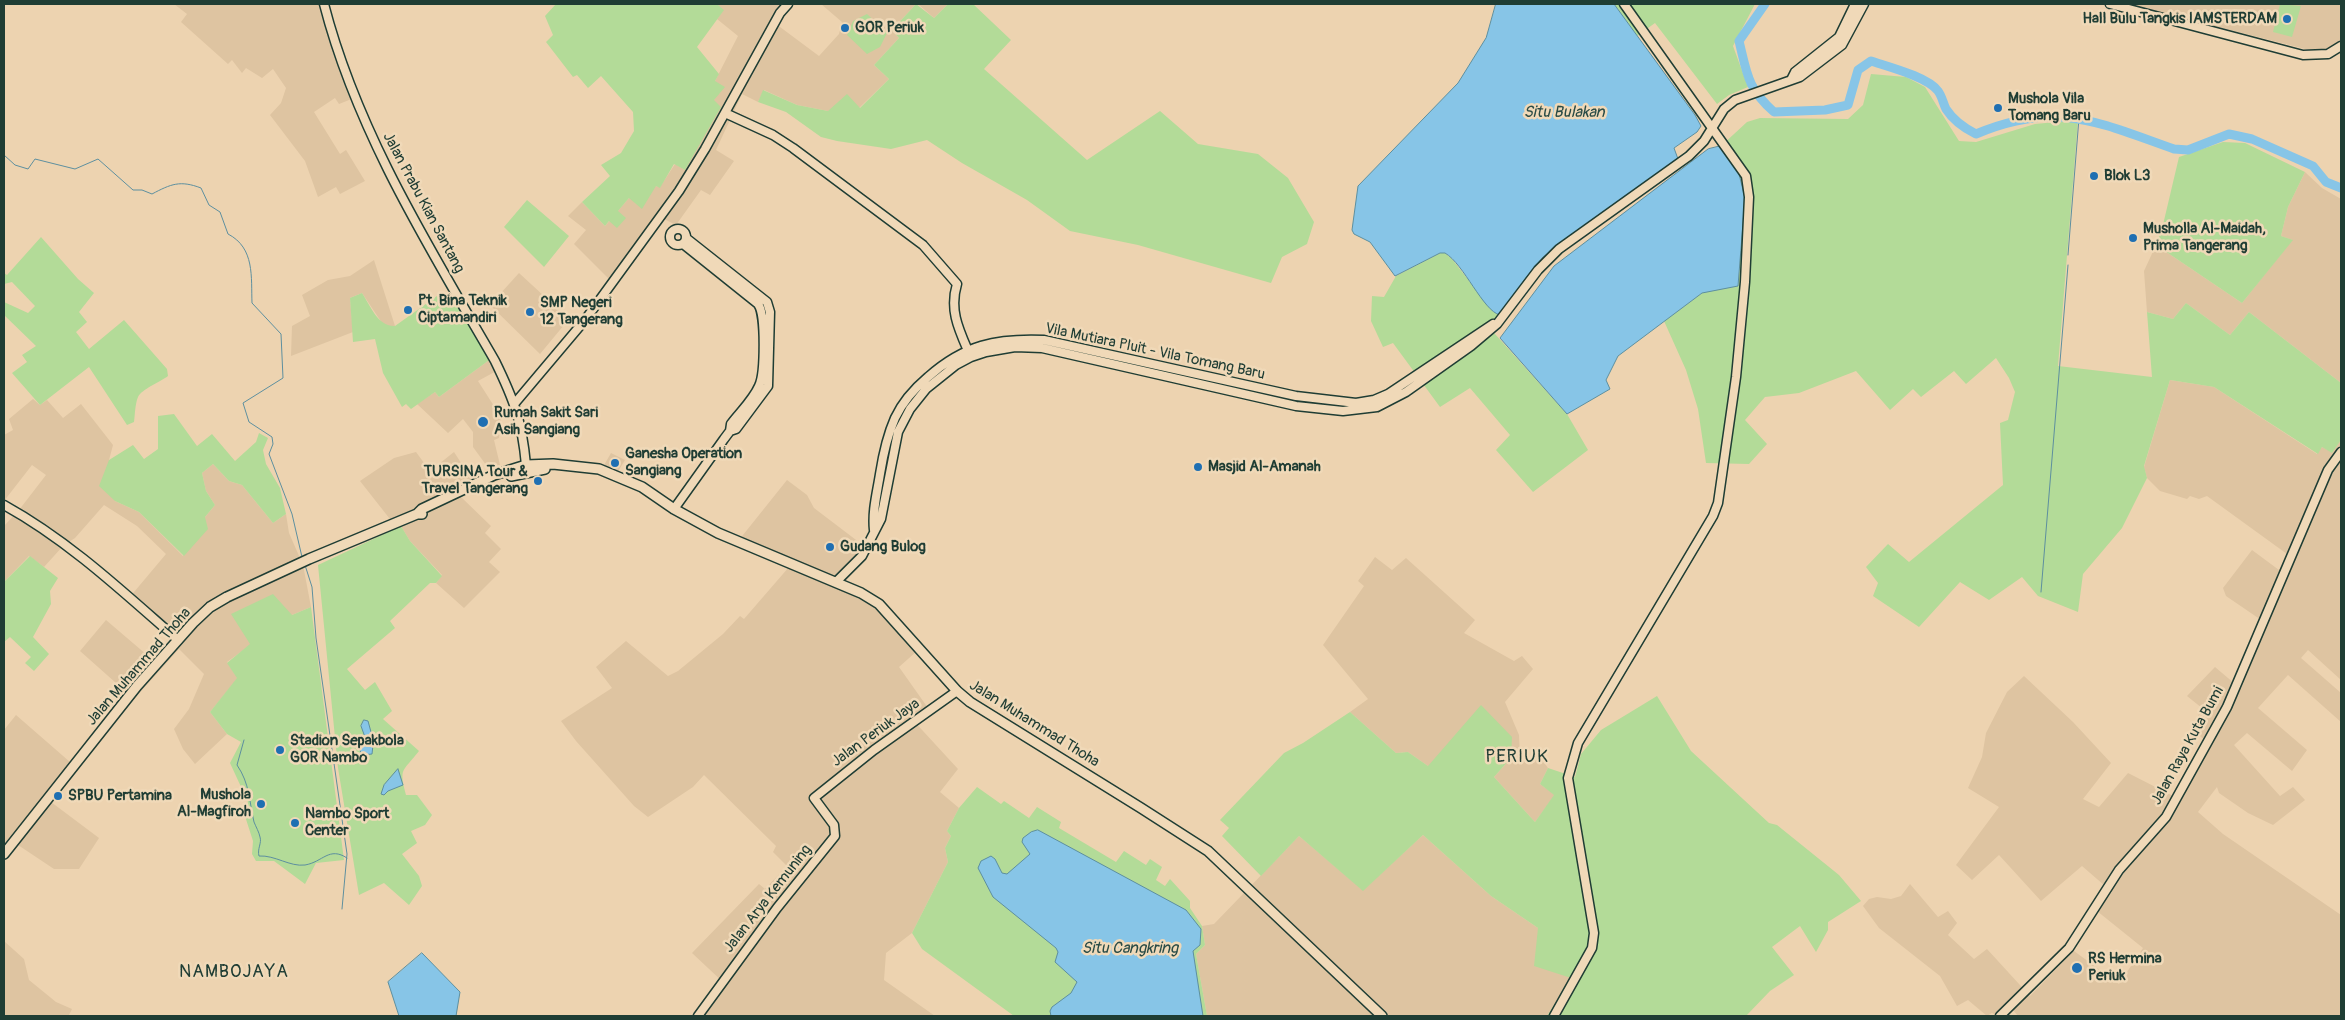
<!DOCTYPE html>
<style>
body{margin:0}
#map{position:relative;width:2345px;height:1020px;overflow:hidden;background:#edd3b0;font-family:Pangolin,sans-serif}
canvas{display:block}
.frame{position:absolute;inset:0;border:5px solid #1f3d34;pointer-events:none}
</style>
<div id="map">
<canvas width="2345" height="1020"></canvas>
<div class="frame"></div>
</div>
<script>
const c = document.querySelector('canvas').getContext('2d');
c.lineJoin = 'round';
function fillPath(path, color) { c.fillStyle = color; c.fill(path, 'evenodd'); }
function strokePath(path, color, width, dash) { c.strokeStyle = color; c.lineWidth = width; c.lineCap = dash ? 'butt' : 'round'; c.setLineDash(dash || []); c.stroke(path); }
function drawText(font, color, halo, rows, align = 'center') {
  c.font = font + ' Pangolin,sans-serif'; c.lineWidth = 5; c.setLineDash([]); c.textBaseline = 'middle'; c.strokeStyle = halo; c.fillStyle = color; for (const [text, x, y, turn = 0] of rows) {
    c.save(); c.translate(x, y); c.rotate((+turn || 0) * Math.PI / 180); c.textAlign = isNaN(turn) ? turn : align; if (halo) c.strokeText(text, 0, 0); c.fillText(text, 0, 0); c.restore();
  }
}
fillPath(new Path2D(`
 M174 4H330L328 6 359 96 339 104 335 98 314 112 340 154 346 150 365 181 340 194 336 187 318 197 305 161 270 115 281 103 286 88 273 69 262 78 246 68 242 73 232 60 228 64 181 22 187 14Z
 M717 4H790L776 24 819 56 839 34 842 22 821 4H916L892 30 899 38 874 65 889 79 859 108 828 111 797 105 764 90 758 102 742 94 716 150 734 161 710 195 701 190 676 225 656 215 609 279 574 244 586 230 568 216 582 202 605 226 629 198 656 186 660 187 675 164 685 170 714 100 715 81 738 36 717 19 723 10Z
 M918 4H948L934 18Z
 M2128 4H2341V45L2336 49 2317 52Z
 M2305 172 2322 188 2341 199V383L2249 312 2230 335 2186 303 2173 319 2147 312 2144 271 2156 245 2242 303 2292 240 2281 236 2288 207Z
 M374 260 395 326H387L382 323 362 293 350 298 353 332 291 356 292 326 310 316 302 295 328 280 350 276Z
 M519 273 569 319 540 354 490 305Z
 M492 358 500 369 478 381 501 417 499 438 494 440 500 465 489 469 473 447V432L463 419 448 433 417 404 435 392 439 397Z
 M2170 380 2214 387 2317 454 2322 447 2332 452 2341 440V680L2308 650 2301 658 2341 693V722L2288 675 2258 708 2307 750 2292 771 2247 733 2234 745 2280 796 2293 787 2305 800 2273 825 2248 813 2219 793 2217 787 2198 812 2223 834 2341 915V1013L2340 1016H2018L2013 1010 2005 1016H1997L1992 1013 1987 1016 1968 1000 1957 1006 1940 976 1879 928 1863 906 1869 899 1877 897 1891 899 1901 896 1910 884 1938 917 1948 911 1957 923 1948 935 1974 959 1987 949 2030 996 2074 951 2119 984 2143 948 2097 911 2112 892 2082 866 2041 901 1999 855 1972 880 1956 865 1999 807 1968 788 1982 757 1986 733 2007 692 2024 676 2073 722 2111 763 2083 799 2099 807 2128 773 2179 799 2211 745 2191 729 2202 708 2187 696 2215 667 2241 689 2267 624 2226 596 2223 588 2252 550 2279 570 2287 554 2207 496 2199 499 2190 496 2187 499 2160 491 2147 478 2144 467Z
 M33 399 40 405 47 400 63 418 81 404 113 445 109 460 115 501 139 512 183 556 205 517 215 505 206 491 202 473 213 464 229 481 242 485 273 523 286 514 289 533 303 565 311 607 292 615 227 662 238 678 210 712 227 734 195 764 183 749 174 729 189 709 204 674 179 649 134 699 80 651 106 620 154 661 174 640 129 598 166 554 137 526 104 505 75 538 63 546 44 567 29 556 4 582V526L19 510 46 475 32 465 4 501V435L13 430 9 419Z
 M416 452 430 471 454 452 478 489 461 497 491 526 485 533 501 549 489 562 500 572 464 608 436 583 442 575 410 541 401 526 397 528 360 481 394 458Z
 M611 453 625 460 617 473 603 467Z
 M787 480 807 495 814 508 864 546 828 584 870 604 890 619 917 651 899 667 928 708 912 719 958 769 940 792 959 808 947 831 951 836 945 848 948 862 912 933 886 953 884 980 935 1016H701L724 983 692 953 759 884 765 889 787 866 773 852 776 846 704 775 693 787 648 817 634 806 576 741 561 721 612 688 596 667 626 641 668 676 678 671 723 634 740 616 744 619 789 567 735 545Z
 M1375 557 1392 570 1406 558 1475 620 1464 633 1514 661 1522 656 1533 669 1505 702 1519 735 1520 757 1543 761 1548 768 1540 784 1555 795 1535 822 1494 777 1511 758 1428 766 1408 752 1396 753 1350 712 1368 699 1323 645 1364 586 1358 581Z
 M16 715 70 762 43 796 99 838 79 869H54L9 839 4 845V730Z
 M1423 835 1491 896 1538 928 1571 978 1547 1016H1207L1196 954 1205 945 1202 926 1214 924 1299 836 1363 890Z
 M4 941 24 959 29 980 56 1002 72 1009 69 1015 71 1016H4Z`), '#dec4a1');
fillPath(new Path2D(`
 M556 4H717L724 10 697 47 719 74 715 81 725 87 714 100 721 107 685 170 674 164 660 188 656 186 642 209 629 198 618 211 626 218 617 228 609 221 605 226 582 202 610 176 601 165 621 153 634 131 633 112 601 76 588 88 577 75 573 77 546 42 553 35 545 16Z
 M916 4 934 18 948 4H973L1011 40 984 69 1087 160 1160 111 1198 144 1258 154 1288 178 1314 222 1307 244 1282 257 1271 283 1138 245 1070 231 1027 200 962 163 927 140 891 149 837 141 821 137 786 112 758 102 763 90 797 105 828 111 847 94 860 108 889 79 874 65 899 38 892 30Z
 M1614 4H1755L1733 46 1748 87 1729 95 1717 104 1655 23 1637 36Z
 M2280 4 2301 6 2292 37 2273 32Z
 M867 14 887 33 880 47 867 54 847 35 853 21Z
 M1871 74 1906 77 1925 87 1959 141 1976 142 2035 124 2078 120 2058 366 2152 377 2147 312 2173 319 2186 303 2230 335 2249 312 2341 383V440L2332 453 2322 447 2318 454 2214 387 2170 380 2144 466 2147 478 2122 528 2083 574 2078 612 2038 596 2022 577 1989 600 1960 582 1919 627 1873 596 1878 583 1866 567 1888 544 1909 562 2003 485 2000 423 2008 420 2015 392 2009 378 1996 358 1966 384 1954 371 1921 397 1913 389 1890 410 1856 371 1799 393 1765 397 1745 420 1767 444 1749 464 1706 463 1698 409 1686 370 1664 321 1702 293 1721 146 1747 122 1760 118 1848 119 1863 105Z
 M2223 142 2245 143 2305 172 2288 207 2281 236 2293 240 2242 303 2156 245 2162 229 2179 157Z
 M527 200 569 236 544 267 504 227Z
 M41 237 78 279 94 293 79 312 87 322 76 332 89 349 124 320 167 369 168 376C160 382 142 389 138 397 135 404 135 415 134 422L127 425 89 367 40 405 12 373 27 362 22 355 36 346 4 315V302L28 313 35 306 12 282 4 284V273L7 275Z
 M1440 253H1445L1452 259 1492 310 1500 315 1486 324 1567 414 1588 450 1533 492 1496 450 1510 435 1470 388 1440 407 1393 343 1383 347 1371 321 1372 296 1384 297 1396 276Z
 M362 293C370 305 378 327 395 326L437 296 451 294 492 358 439 397 435 392 411 409 406 404 402 407 383 373 375 339 353 342 350 298Z
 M174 414 197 446 212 434 235 461 256 442 259 433 268 438 263 450 266 464 280 488 286 514 273 523 242 485 229 481 213 464 202 473 206 491 215 505 205 517 208 529 184 556 139 512 115 501 99 486 109 460 133 445 144 459 158 449V416Z
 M401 526 410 541 442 576 436 583H430L390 621 395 628 347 669 365 690 375 682 392 711 383 719 419 751C402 773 399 767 406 795H417L432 815 425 825 411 831 417 843 402 854 419 876 422 886 409 905 384 883 359 895 338 768 318 565Z
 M30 556 58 578 50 591 51 604 33 637 49 654 34 671 25 663 31 657 10 637 4 642V582Z
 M273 594 292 615 311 607 344 860 316 863 305 884 274 861H256L252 854 253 841 244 813 248 802 230 763 241 742 227 734 210 712 237 678 227 663 250 644 231 614Z
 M1657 696 1691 751 1769 823 1777 825 1839 875 1861 901 1828 922V930L1816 952 1800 926 1772 947 1794 975 1770 991 1746 1016H1547L1571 978 1534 966 1538 928 1491 896 1423 835 1363 891 1299 836 1261 876 1222 836 1229 828 1220 820 1284 753 1303 743 1350 712 1396 753 1408 752 1428 766 1481 705 1512 737 1511 758 1494 777 1535 822 1554 795 1540 784 1548 768 1575 777 1581 754 1601 730Z
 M977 787 1001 804 1004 801 1029 818 1037 807 1061 822 1059 828 1116 862 1124 851 1146 865 1150 859 1162 867 1156 880 1165 886 1170 879 1190 901V908L1202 926 1205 945 1196 954 1207 1016H1014L922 949 912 933 948 862 945 848 951 836 947 831 959 808Z`), '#b3db98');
const water = new Path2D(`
 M1496 4H1614L1695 115 1701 126 1697 132 1674 148 1678 159 1543 257 1525 279 1500 315C1483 311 1464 264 1445 253H1440L1395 276 1370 242 1354 234 1352 230 1358 186 1458 83 1486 38Z
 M1721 146 1739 174 1745 198 1738 286 1702 293 1618 356 1606 380 1610 389 1567 414 1500 338 1554 266 1708 149Z
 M364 720 368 721 371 732 374 736 372 754 362 755 358 746 363 744 366 740 361 726Z
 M398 769 403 785 388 791 384 795 381 794 384 785Z
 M1038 830 1186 910 1201 929 1200 945 1193 951 1203 1016H1051L1050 1011 1052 1007 1071 993 1077 982 1055 962 1058 952 1056 948 993 897 978 868 981 861 991 856 995 859 1002 873 1007 874 1030 854 1022 842 1023 838 1031 832Z
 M422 953 460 992 456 1016H399L388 982Z`);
fillPath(water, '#87c5e7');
strokePath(water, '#5d8f9f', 1);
strokePath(new Path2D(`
 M4 155 15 165 28 169 35 159 75 169 98 159 133 190H142L152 194C171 184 180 180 201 188L209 205 220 212 228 234C255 248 251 277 252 303L281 334 283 378 243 403 249 422 272 437 273 444 269 454 292 514 302 557
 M2068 255 2079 118
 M305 565 312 587 316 638 347 854 342 909
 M2041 592 2068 265
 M244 740 237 765C250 784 249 801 254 822 256 827 259 832 260 837 262 843 257 849 259 856 275 855 290 867 305 865 323 862 329 846 347 858`), '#5d8f9f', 1);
strokePath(new Path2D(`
 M1765 4 1739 41C1747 73 1747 88 1774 112L1825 110 1848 105 1858 70 1871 61C1889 67 1928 77 1938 91 1942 96 1943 103 1946 109 1953 120 1964 128 1976 134 2057 100 2097 122 2174 149L2188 150 2229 134 2252 139 2313 166 2326 182 2341 188`), '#87c5e7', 9);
const secondary = new Path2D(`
 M324 4C357 132 429 247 495 361 514 400 522 421 526 465
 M2110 4 2303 55 2328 54 2341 46
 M1791 80 1795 72 1839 37 1855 4
 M725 113 773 135 793 148 923 245 957 284C949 310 959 330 969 353
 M670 237a8 8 0 1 1 16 0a8 8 0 1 1-16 0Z
 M683 244 758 304C766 314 765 374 759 386 753 400 740 412 731 424L730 431
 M515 403 585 320 679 191 705 149 780 13 788 4
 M4 505C69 541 122 591 178 640
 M674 509 724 439 730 431 736 429 768 386 770 312 767 302 686 238
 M874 530C872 511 877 493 880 474 883 455 887 436 895 418 902 403 915 388 928 377 964 345 996 338 1044 340L1296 396 1356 403 1374 400 1388 394 1493 324
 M836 582 862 556 881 519 898 432 910 409 926 389 956 365 971 357 986 352 1015 347 1042 348 1296 406 1343 411 1377 407 1406 392 1471 346 1497 324 1538 270 1559 249 1689 156 1704 141 1724 109 1735 100 1800 77 1842 45 1864 4
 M698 1016 777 908 835 836 834 825 814 798 874 750 957 691
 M1554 1016 1592 948 1594 933 1568 778 1578 743 1713 516 1718 503 1736 377 1745 282 1749 197 1746 176 1624 4
 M2000 1016 2069 948 2119 870 2166 817 2227 707 2328 470 2341 452`);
const primary = new Path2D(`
 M511 476 545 469
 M417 514 422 509 494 475 526 465 553 464 599 469 642 487 674 509 718 533 861 593 879 604 957 691 970 702 1141 808 1208 851 1382 1016
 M4 854 137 686 193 623 210 607 227 597 309 559 417 514H422`);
strokePath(secondary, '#1f3d34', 11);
strokePath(primary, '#1f3d34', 12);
strokePath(secondary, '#f0d9b8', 8);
strokePath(primary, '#f0d9b8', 9);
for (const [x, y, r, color] of [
 [2287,19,5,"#1f6fb2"],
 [845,28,5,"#1f6fb2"],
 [1998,108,5,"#1f6fb2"],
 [2094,176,5,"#1f6fb2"],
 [2133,238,5,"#1f6fb2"],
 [408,310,5,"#1f6fb2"],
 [530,312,5,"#1f6fb2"],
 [483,422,6,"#1f6fb2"],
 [615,463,5,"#1f6fb2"],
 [1198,467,5,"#1f6fb2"],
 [538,481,5,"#1f6fb2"],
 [830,547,5,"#1f6fb2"],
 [280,750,5,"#1f6fb2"],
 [58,796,5,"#1f6fb2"],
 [261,804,5,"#1f6fb2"],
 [295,823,5,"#1f6fb2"],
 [2077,968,6,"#1f6fb2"]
]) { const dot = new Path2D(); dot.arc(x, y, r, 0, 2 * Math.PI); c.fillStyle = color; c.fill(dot); strokePath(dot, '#f0d9b8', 2); }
drawText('bold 15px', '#1f3d34', '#f0d9b8', [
 ["Hall Bulu Tangkis IAMSTERDAM",2277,19,"right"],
 ["GOR Periuk",855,28],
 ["Mushola Vila",2008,99],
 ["Tomang Baru",2008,116],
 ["Blok L3",2104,176],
 ["Musholla Al-Maidah,",2143,229],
 ["Prima Tangerang",2143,246],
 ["Pt. Bina Teknik",418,301],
 ["Ciptamandiri",418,318],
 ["SMP Negeri",540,303],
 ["12 Tangerang",540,320],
 ["Rumah Sakit Sari",494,413],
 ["Asih Sangiang",494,430],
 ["Ganesha Operation",625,454],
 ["Sangiang",625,471],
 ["Masjid Al-Amanah",1208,467],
 ["TURSINA Tour &",528,472,"right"],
 ["Travel Tangerang",528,489,"right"],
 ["Gudang Bulog",840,547],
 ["Stadion Sepakbola",290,741],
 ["GOR Nambo",290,758],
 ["Mushola",251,795,"right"],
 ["Al-Magfiroh",251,812,"right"],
 ["SPBU Pertamina",68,796],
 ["Nambo Sport",305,814],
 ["Center",305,831],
 ["RS Hermina",2088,959],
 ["Periuk",2088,976]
], 'left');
drawText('15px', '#1f3d34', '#f0d9b8', [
 ["Jalan Prabu Kian Santang",423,203,62],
 ["Vila Mutiara Pluit - Vila Tomang Baru",1155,352,12],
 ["Jalan Muhammad Thoha",139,667,-49],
 ["Jalan Muhammad Thoha",1034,724,32],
 ["Jalan Periuk Jaya",876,733,-36],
 ["Jalan Raya Kuta Bumi",2188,746,-61],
 ["Jalan Arya Kemuning",768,899,-52]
]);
drawText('italic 16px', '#294b46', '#f0d9b8', [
 ["Situ Bulakan",1564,113],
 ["Situ Cangkring",1130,949]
]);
c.letterSpacing = '1px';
drawText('18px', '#1f3d34', '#f0d9b8', [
 ["PERIUK",1517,757],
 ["NAMBOJAYA",234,972]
]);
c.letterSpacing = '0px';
</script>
